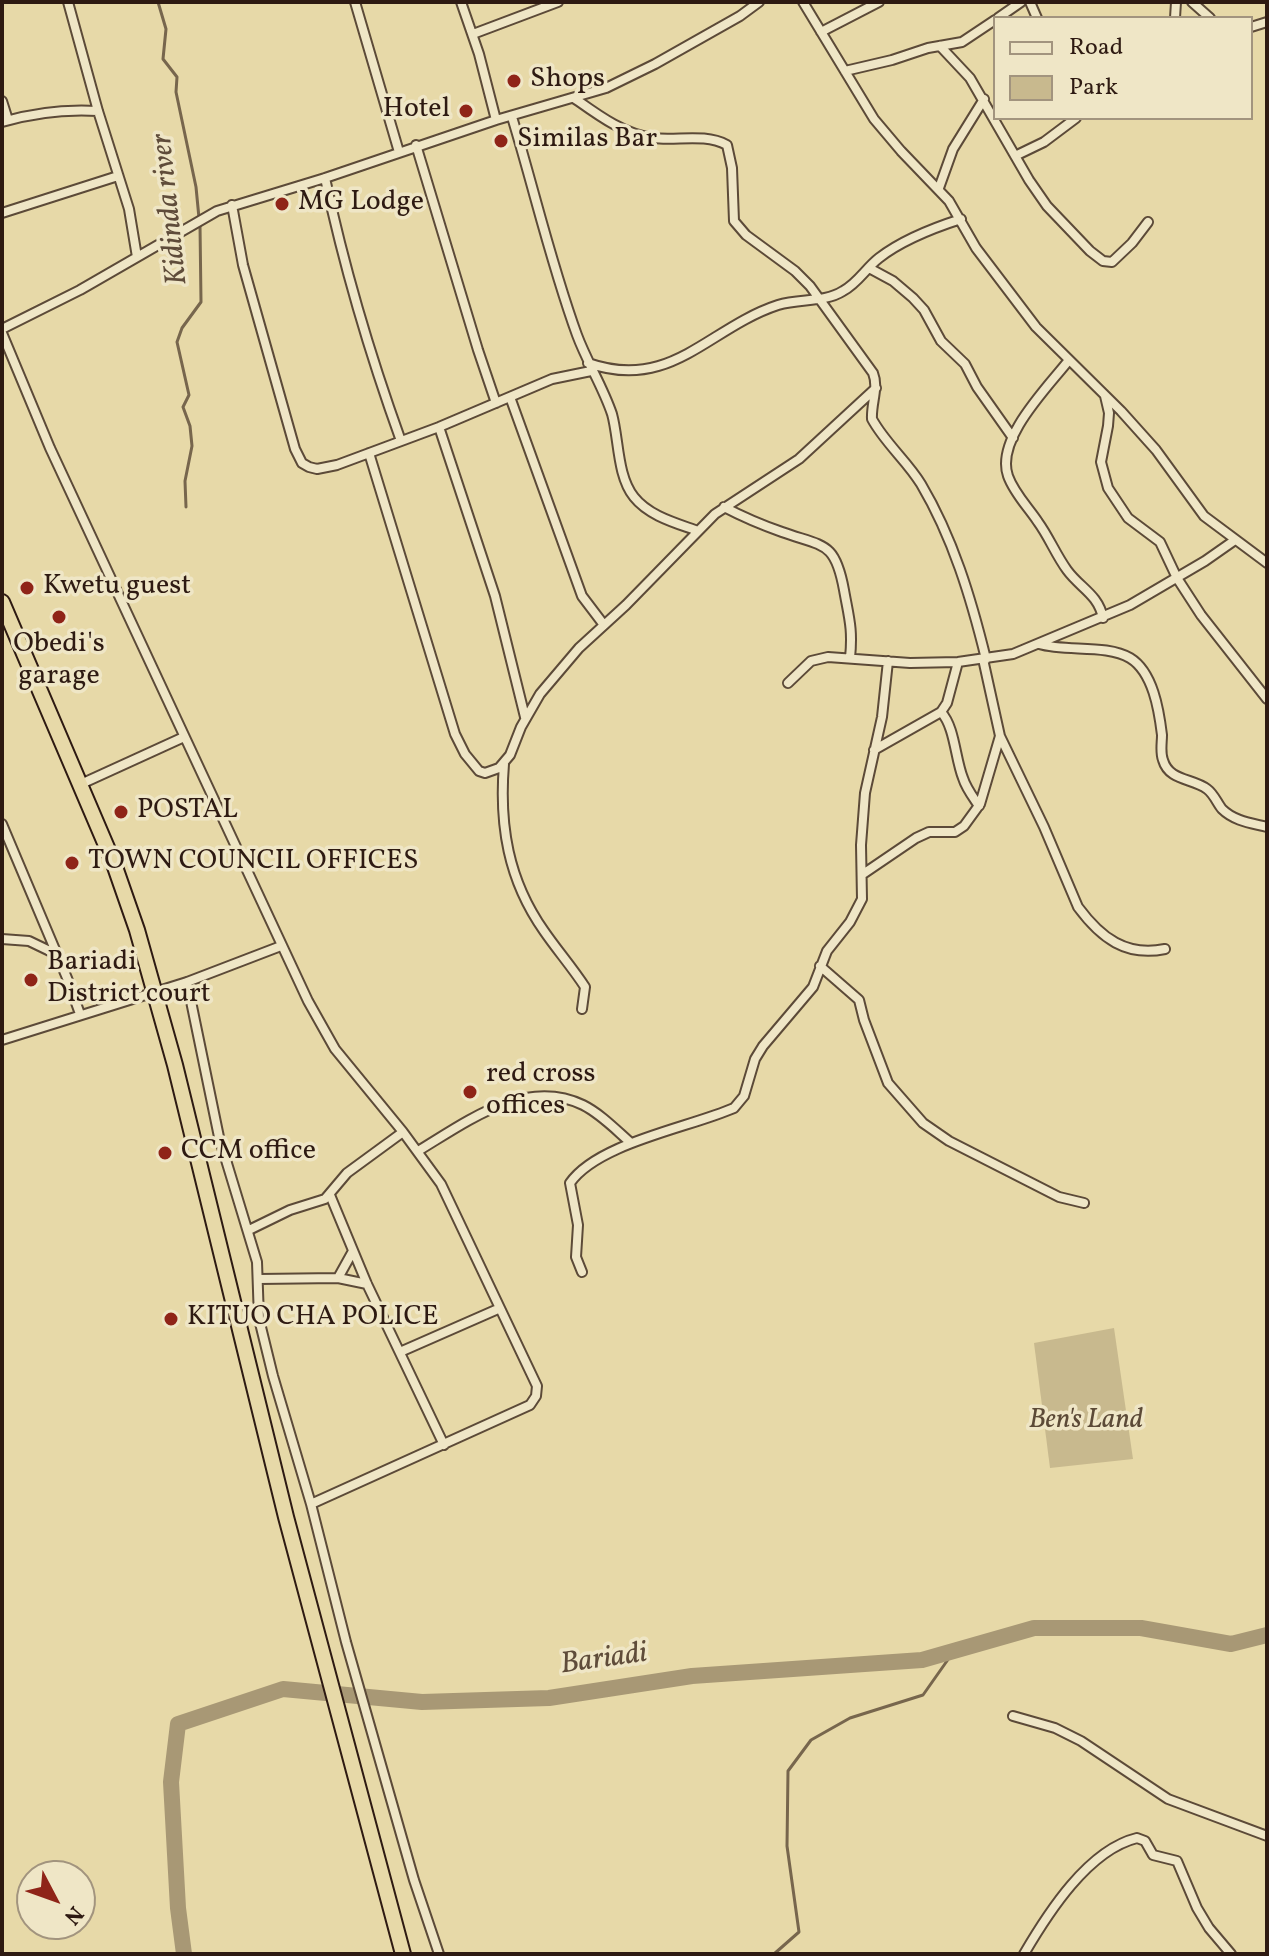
<!DOCTYPE html>
<style>
body{margin:0}
#map{position:relative;width:1269px;height:1956px;overflow:hidden;background:#e7d9a8;font-family:Vollkorn,serif}
canvas{display:block}
.frame{position:absolute;inset:0;border:4px solid #2e1a12;pointer-events:none}
.legend{position:absolute;left:993px;top:16px;width:260px;height:104px;box-sizing:border-box;background:#efe6c6;border:2px solid #a2947e;margin:0;padding:10px 14px;list-style:none;font-size:24px;color:#2e1a12}
.legend li{display:flex;align-items:center;gap:16px;height:40px}
.legend b{width:40px;border:2px solid #a2947e}
.north{position:absolute;left:16px;top:1860px;width:80px;height:80px;box-sizing:border-box;background:#efe6c6;border:2px solid #a2947e;border-radius:50%;rotate:131deg;font-size:22px;font-weight:700;line-height:32px;text-align:center;color:#2e1a12}
.north::after{content:'';display:block;margin:auto;width:28px;height:36px;background:#8f2418;clip-path:polygon(50% 0,100% 100%,50% 72%,0 100%)}
</style>
<div id="map">
<canvas width="1269" height="1956"></canvas>
<div class="frame"></div>
<ul class="legend">
<li><b style="height:10px;background:#efe6c6"></b>Road</li>
<li><b style="height:22px;background:#c8b98e"></b>Park</li>
</ul>
<div class="north">N</div>
</div>
<script>
const c = document.querySelector('canvas').getContext('2d');
c.lineJoin = 'round';
function fillPath(path, color) { c.fillStyle = color; c.fill(path, 'evenodd'); }
function strokePath(path, color, width, dash) { c.strokeStyle = color; c.lineWidth = width; c.lineCap = dash ? 'butt' : 'round'; c.setLineDash(dash || []); c.stroke(path); }
function drawText(font, color, halo, rows, align = 'center') {
  c.font = font + ' Vollkorn,serif'; c.lineWidth = 7; c.setLineDash([]); c.textBaseline = 'middle'; c.strokeStyle = halo; c.fillStyle = color; for (const [text, x, y, turn = 0] of rows) {
    c.save(); c.translate(x, y); c.rotate((+turn || 0) * Math.PI / 180); c.textAlign = isNaN(turn) ? turn : align; if (halo) c.strokeText(text, 0, 0); c.fillText(text, 0, 0); c.restore();
  }
}
fillPath(new Path2D(`
 M1114 1328 1133 1459 1050 1468 1034 1343Z`), '#c8b98e');
strokePath(new Path2D(`
 M158 2 166 29 163 59 177 77 176 92 196 187 199 218
 M186 507 185 481 192 446 190 426 183 407 189 395 177 342 182 328 201 302 200 225
 M774 1954 799 1932 787 1846 788 1771 811 1740 850 1718 923 1695 954 1651`), '#77664d', 3);
strokePath(new Path2D(`
 M184 1954 178 1908 171 1782 178 1724 283 1689 422 1702 549 1698 692 1676 922 1660 1034 1628H1141L1231 1644 1267 1635`), '#a89875', 16);
const street = new Path2D(`
 M68 2 98 111 129 209 137 257
 M355 2 399 152
 M461 2 479 54 496 120
 M803 2 874 119 901 151 949 201 976 248 1036 327 1121 411 1156 450 1204 516 1267 563
 M1030 2 1037 18
 M1192 2 1210 18
 M998 18 1021 2
 M1175 18 1176 2
 M1251 27 1267 22
 M821 32 879 2
 M473 34 558 2
 M940 46 970 78 1029 180 1047 206 1090 251 1103 261 1112 262 1132 243 1148 222
 M845 71 892 60 928 48 962 42 995 20
 M574 98C598 115 623 134 653 138 678 141 704 133 727 145L732 168 734 221 746 235 795 271 810 286 873 373C879 388 871 403 872 419 885 443 907 461 921 484 953 538 971 598 986 659
 M2 101 8 120
 M512 117C534 189 551 264 577 335 587 362 603 387 612 414 619 439 617 476 634 497 649 516 676 523 698 531
 M2 122C33 113 65 109 98 111
 M416 145 478 350 496 403
 M1015 156 1044 142 1076 118
 M325 178C344 267 370 355 401 441
 M939 188 953 149 984 99
 M232 205 243 265 295 449 302 463 309 467 317 469 337 465 439 427 552 379 591 371
 M2 213 118 176
 M869 268 893 281 913 298 924 310 941 341 965 364 977 387 1013 438
 M2 329 80 290 217 211 325 178 496 120 606 88 655 64 740 16 759 2
 M2 333 50 448 308 1001 335 1049 403 1132 441 1184 537 1386 536 1396 530 1405 311 1504
 M1069 360C1048 387 995 439 1008 476 1014 493 1028 507 1038 522 1049 537 1056 555 1067 570 1080 588 1098 594 1103 618
 M588 363C671 392 708 328 778 305 800 298 824 303 843 291 858 283 866 268 879 258 902 240 933 228 961 219
 M1105 396 1109 413 1108 426 1101 462 1108 488 1128 518 1160 542 1177 578 1201 615 1267 699
 M510 397 582 596 604 625
 M439 427 495 596 525 717
 M369 453 455 734 465 754 479 771 485 773 499 768 510 755 521 727 540 694 579 648 626 605 715 514 799 459 876 388
 M724 507C743 517 762 525 782 532 824 547 835 541 844 590 849 618 853 629 850 658
 M1039 644C1066 652 1107 644 1130 658 1153 672 1159 710 1162 735 1162 743 1160 752 1163 760 1169 781 1192 778 1207 789 1214 794 1217 803 1222 809 1234 821 1251 823 1267 827
 M788 683 811 661 828 657 910 663 958 662 1013 654 1130 605 1205 561 1235 540
 M941 712C955 727 955 758 963 778 966 788 973 797 979 806
 M1000 736 1044 827 1078 907C1101 938 1126 957 1165 949
 M874 750 941 712 947 703 958 662
 M504 764C499 825 508 880 544 931 557 950 572 967 585 987L582 1009
 M81 784 184 737
 M2 824 67 978 80 1014
 M863 874 916 838 929 832H955L964 826 980 804 1000 736 983 659
 M2 939 29 941 56 954
 M820 966 859 1000 864 1020 888 1083 923 1123 949 1141 1059 1197 1084 1203
 M187 982 219 1137 257 1262 259 1319 273 1376 311 1504 346 1642 414 1880 439 1954
 M2 1040 187 982 281 946
 M418 1151C466 1122 525 1077 583 1105 601 1114 616 1130 631 1143
 M330 1195 367 1284 444 1445
 M249 1230 290 1210 325 1199 347 1173 403 1132
 M582 1272 576 1257 578 1225 570 1183C598 1143 688 1128 734 1108L744 1096 755 1059 763 1046 813 987 827 951 850 922 862 899 861 845 865 793 882 717 888 661
 M338 1278 353 1251
 M259 1279 338 1278 367 1284
 M400 1352 498 1309
 M1013 1716 1055 1728 1081 1741 1168 1799 1267 1836
 M1024 1954C1048 1913 1088 1850 1137 1838L1145 1841 1153 1855 1177 1861 1197 1908 1209 1928 1231 1954`);
const highway = new Path2D(`
 M2 602 114 864 137 930 175 1065 286 1517 403 1954`);
strokePath(street, '#5c4a38', 12);
strokePath(highway, '#2e1a12', 18);
strokePath(street, '#efe6c6', 8);
strokePath(highway, '#e7d9a8', 14);
for (const [x, y, r, color] of [
 [514,81,8,"#8f2418"],
 [466,111,8,"#8f2418"],
 [501,141,8,"#8f2418"],
 [282,204,8,"#8f2418"],
 [27,588,8,"#8f2418"],
 [59,617,8,"#8f2418"],
 [121,812,8,"#8f2418"],
 [72,863,8,"#8f2418"],
 [31,980,8,"#8f2418"],
 [470,1092,8,"#8f2418"],
 [165,1153,8,"#8f2418"],
 [171,1319,8,"#8f2418"]
]) { const dot = new Path2D(); dot.arc(x, y, r, 0, 2 * Math.PI); c.fillStyle = color; c.fill(dot); strokePath(dot, '#efe6c6', 3); }
drawText('28px', '#2e1a12', '#efe6c6', [
 ["Shops",530,81],
 ["Hotel",450,111,"right"],
 ["Similas Bar",517,141],
 ["MG Lodge",298,204],
 ["Kwetu guest",43,588],
 ["Obedi's",59,646,"center"],
 ["garage",59,678,"center"],
 ["POSTAL",137,812],
 ["TOWN COUNCIL OFFICES",88,863],
 ["Bariadi",47,964],
 ["District court",47,996],
 ["red cross",486,1076],
 ["offices",486,1108],
 ["CCM office",181,1153],
 ["KITUO CHA POLICE",187,1319]
], 'left');
drawText('italic 28px', '#5c4a37', '#efe6c6', [
 ["Ben's Land",1086,1422]
]);
drawText('italic 30px', '#5f4c3a', '#efe6c6', [
 ["Kidinda river",172,209,-96],
 ["Bariadi",604,1661,-8]
]);
</script>
